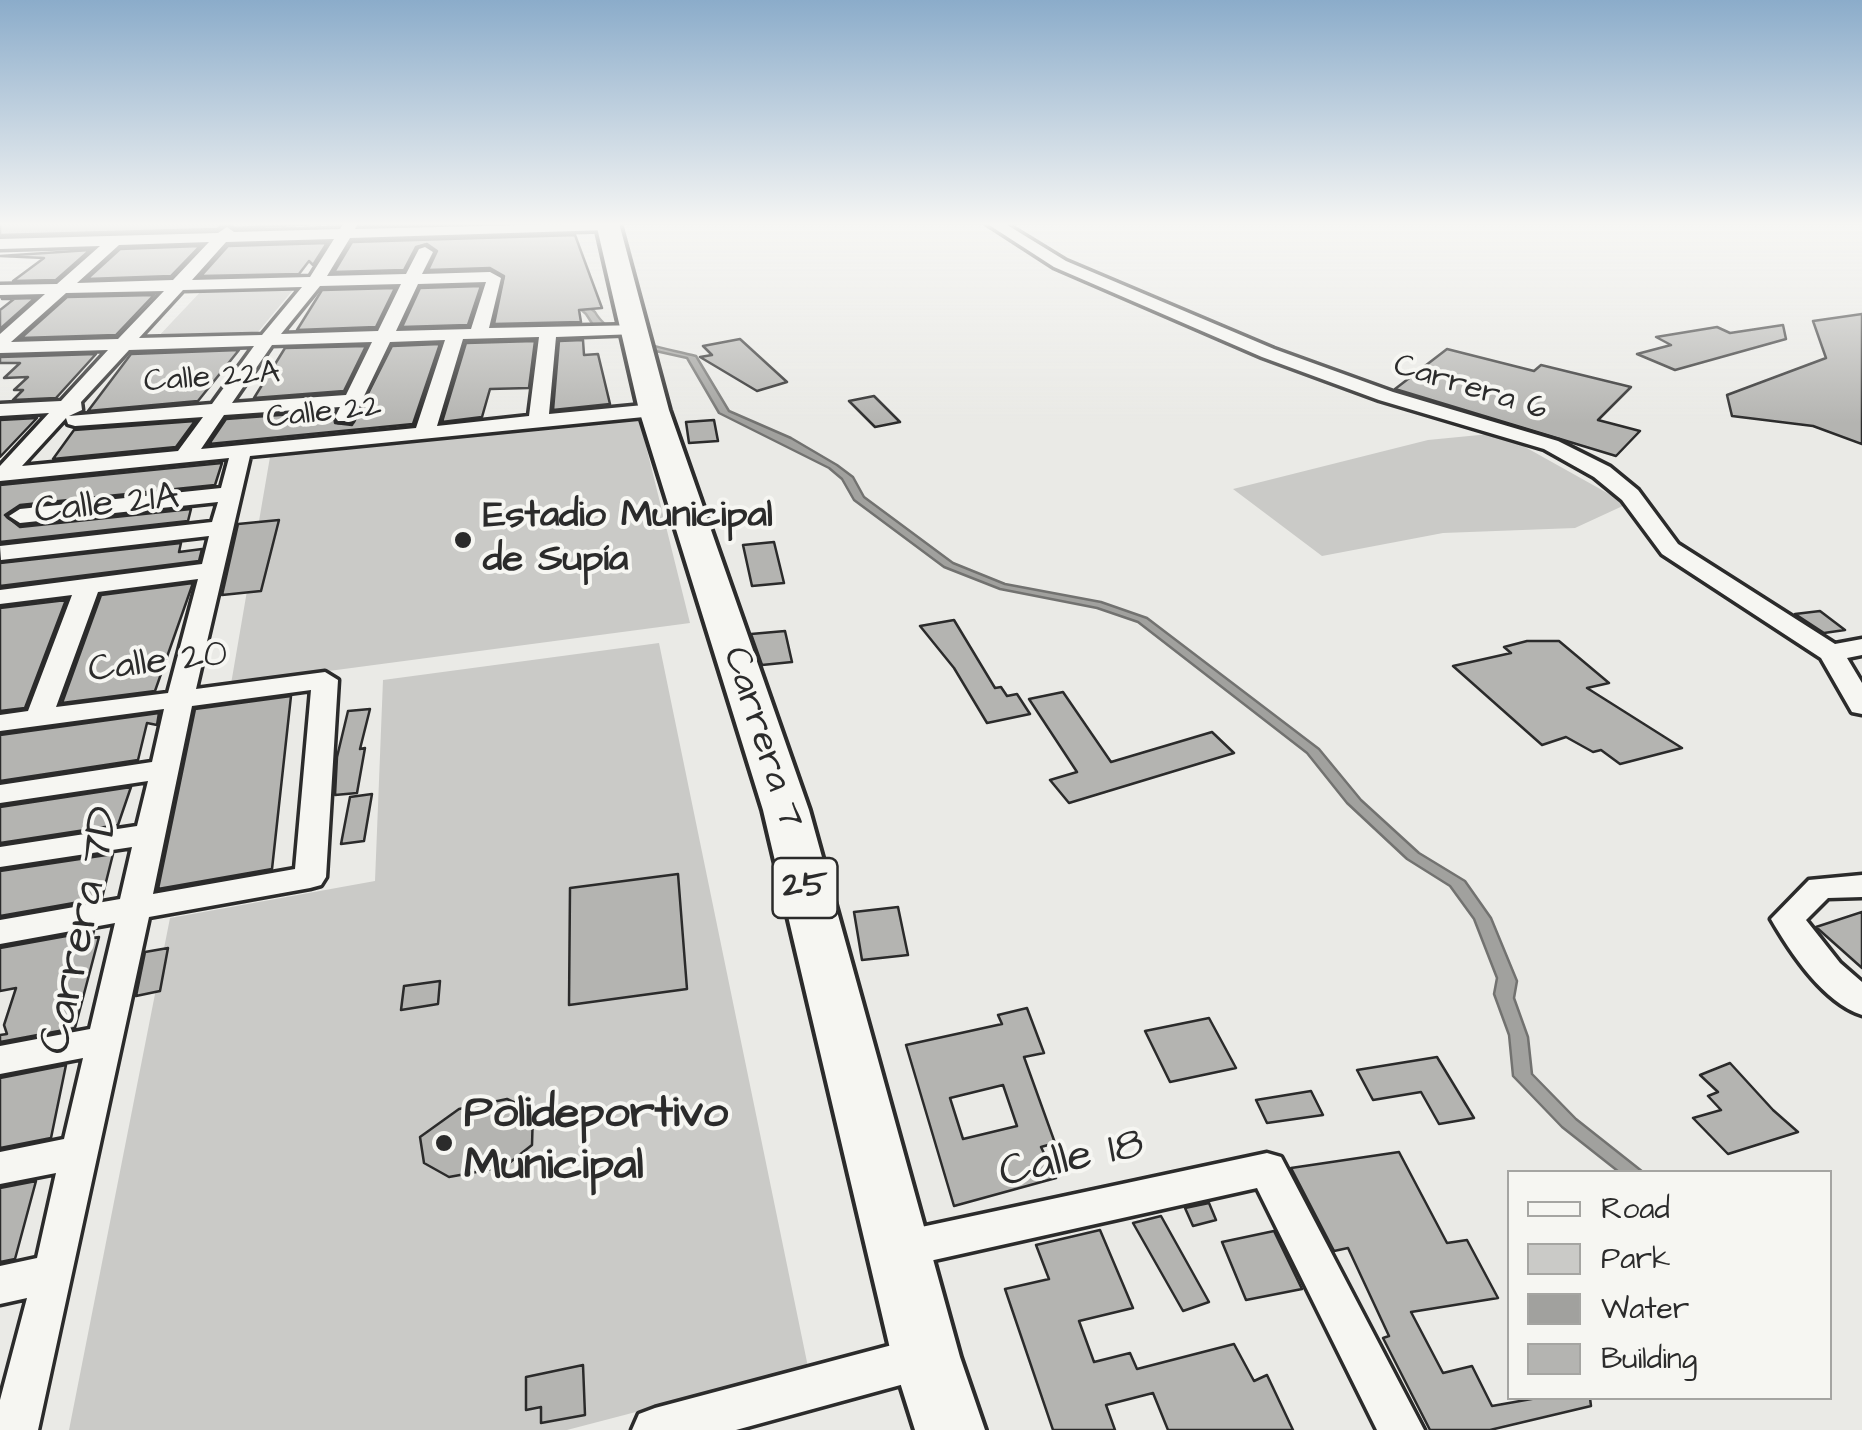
<!DOCTYPE html>
<meta charset="utf-8">
<style>
body{margin:0}
#map{position:relative;width:1862px;height:1430px;overflow:hidden;background:#eaeae6;font-family:"Architects Daughter",sans-serif}
canvas{display:block}
.legend{position:absolute;left:1507px;top:1170px;width:325px;height:230px;box-sizing:border-box;background:#f6f6f2;border:2px solid #a5a5a2;margin:0;padding:12px 18px;list-style:none;font-size:30px;color:#2b2b2b}
.legend li{display:flex;align-items:center;gap:20px;height:50px}
.legend b{width:50px;border:2px solid #a5a5a2}
</style>
<div id="map">
<canvas width="1862" height="1430"></canvas>
<ul class="legend">
<li><b style="height:12px;background:#f6f6f2"></b>Road</li>
<li><b style="height:28px;background:#cacac7"></b>Park</li>
<li><b style="height:28px;background:#a1a19e"></b>Water</li>
<li><b style="height:28px;background:#b4b4b1"></b>Building</li>
</ul>
</div>
<script>
const c = document.querySelector('canvas').getContext('2d');
c.lineJoin = 'round';
function fillPath(path, color) { c.fillStyle = color; c.fill(path, 'evenodd'); }
function strokePath(path, color, width, dash) { c.strokeStyle = color; c.lineWidth = width; c.lineCap = dash ? 'butt' : 'round'; c.setLineDash(dash || []); c.stroke(path); }
function drawText(font, color, halo, rows, align = 'center') {
  c.font = font + ' "Architects Daughter",sans-serif'; c.lineWidth = 8; c.setLineDash([]); c.textBaseline = 'middle'; c.strokeStyle = halo; c.fillStyle = color; for (const [text, x, y, turn = 0] of rows) {
    c.save(); c.translate(x, y); c.rotate((+turn || 0) * Math.PI / 180); c.textAlign = isNaN(turn) ? turn : align; if (halo) c.strokeText(text, 0, 0); c.fillText(text, 0, 0); c.restore();
  }
}
fillPath(new Path2D(`
 M298 284 253 338 155 340 205 287Z
 M639 418 690 623 231 684 270 457Z
 M1500 433 1627 504 1575 528 1443 533 1322 556 1233 489 1428 440Z
 M659 643 808 1367 567 1430H69L170 918 375 881 383 680Z`), '#cacac7');
const water = new Path2D(`
 M505 223H512L517 231 513 243 595 312C612 342 663 347 696 356L729 411 791 438 837 465 853 477 864 497 953 563 1005 584 1101 602 1147 618 1319 749 1361 800 1419 853 1465 881 1491 918 1517 981 1514 998 1528 1037 1532 1074 1576 1119 1643 1172H1619L1562 1127 1513 1076 1509 1035 1494 994 1497 978 1474 919 1450 886 1407 859 1347 803 1307 753 1138 622 1097 608 1000 589 944 567 854 500 842 479 829 468 719 413 687 358 633 346 613 332 595 328 586 314 505 243 509 232Z`);
fillPath(water, '#a1a19e');
strokePath(water, '#727270', 2.5);
const building = new Path2D(`
 M0 223H339L235 228 227 223 217 229 0 235Z
 M575 235 602 308 579 310 581 322 494 324 504 276 490 268 428 270 437 251 427 244 416 247 404 270 334 272 352 242Z
 M327 243 313 265 309 261 299 274 201 276 228 246Z
 M200 246 171 276 87 279 120 249Z
 M90 250 56 280 13 281 44 258 0 256Z
 M481 286 468 325 402 327 420 288Z
 M395 288 376 327 297 330 322 290Z
 M154 295 116 335 21 338 67 297Z
 M35 298 0 329V310L14 299H2Z
 M1862 314V444L1813 426 1732 416 1727 395 1826 358 1813 321Z
 M1783 325 1786 339 1675 370 1637 354 1671 345 1656 337 1717 327 1730 333Z
 M740 339 787 382 757 391 700 357 712 355 703 346Z
 M583 340 584 355 598 354 610 404 553 410 559 341Z
 M535 341 529 388 490 389 482 417 442 422 466 343Z
 M440 344 413 424 209 444 226 419 334 411 335 423 352 425 392 346Z
 M366 346 344 391 254 398 285 348Z
 M1447 349 1534 371 1541 365 1631 387 1598 420 1640 431 1616 456 1395 389Z
 M239 350 198 401 88 411 131 354Z
 M96 354 56 398 13 400 23 390H14L28 377 4 378 20 363H0V357Z
 M874 396 900 422 875 427 849 401Z
 M37 418 0 457V420Z
 M714 420 718 441 689 443 686 422Z
 M195 421 176 447 53 459 74 430Z
 M222 463 215 485 20 505 5 515 20 527 191 509 188 521 0 542V485Z
 M279 520 261 591 222 595 238 524Z
 M774 542 784 583 752 586 743 545Z
 M181 543 179 552 202 549 199 561 0 586V563Z
 M193 583 155 691 62 703 101 595Z
 M66 600 25 708 0 711V608Z
 M1820 611 1845 630 1824 633 1795 614Z
 M954 620 995 688 1001 687 1007 696 1017 694 1030 714 987 723 954 668 920 626Z
 M785 631 792 662 762 665 751 634Z
 M1527 641H1559L1609 683 1587 688 1682 748 1620 764 1601 750 1593 752 1566 737 1542 745 1453 666 1511 653 1504 647Z
 M1063 692 1111 762 1212 732 1234 753 1069 803 1050 780 1077 772 1029 699Z
 M291 696 272 869 158 889 195 709Z
 M370 709 360 749 365 748 357 793 335 795 337 757 348 711Z
 M159 713 157 725 147 723 138 760 0 781V735Z
 M131 787 118 825 0 843V807Z
 M372 794 364 841 341 844 350 797Z
 M113 854 102 898 0 916V871Z
 M678 874 687 989 569 1005 570 888Z
 M898 907 908 955 862 960 854 912Z
 M1862 912V968L1816 927Z
 M94 931 92 938 99 937 75 1028 0 1042V1035L7 1034 4 1025 16 988 0 991V948Z
 M168 948 160 991 136 996 145 952Z
 M440 981 438 1004 401 1010 404 986Z
 M1027 1008 1044 1053 1024 1057 1055 1143 1041 1147 1056 1178 954 1206 906 1045 1002 1024 998 1015ZM1003 1085 1017 1126 963 1139 950 1098Z
 M1209 1018 1236 1068 1170 1082 1145 1031Z
 M1437 1057 1474 1118 1439 1124 1421 1092 1373 1100 1357 1070Z
 M1730 1063 1773 1110 1798 1132 1728 1154 1693 1118 1721 1110 1708 1096 1718 1092 1700 1075Z
 M66 1065 51 1138 0 1148V1078Z
 M1311 1091 1323 1115 1267 1123 1256 1100Z
 M507 1099 533 1111 532 1145 504 1167 449 1177 424 1163 420 1137 459 1109Z
 M1399 1152 1447 1243 1467 1240 1498 1298 1411 1312 1443 1373 1472 1366 1492 1406 1537 1398H1590L1591 1406 1490 1430H1430L1383 1338 1389 1336 1348 1248 1334 1251 1291 1168Z
 M36 1181 15 1259 0 1262V1188Z
 M1209 1203 1216 1220 1193 1226 1185 1208Z
 M1161 1216 1209 1302 1183 1311 1133 1223Z
 M1100 1230 1133 1308 1079 1321 1094 1362 1130 1353 1137 1369 1234 1344 1254 1381 1267 1375 1293 1430H1168L1153 1393 1106 1405 1115 1430H1053L1005 1289 1049 1279 1036 1245Z
 M1274 1231 1302 1289 1246 1300 1222 1242Z
 M583 1365 585 1415 541 1423V1407L526 1410V1377Z`);
fillPath(building, '#b4b4b1');
strokePath(building, '#2b2b2b', 2.5);
const street = new Path2D(`
 M344 223H358L355 229 612 223V229L607 230 350 238 327 276 406 274 419 249 425 247 433 252 422 274 490 272 501 278 489 328 642 325V333L636 334 556 337 549 414 654 404 664 410 654 416 250 456 196 689 325 672 338 680 326 877 321 885 310 888 149 917 38 1430H0V1400L27 1298 0 1304V1266L37 1258 56 1173 0 1184V1152L64 1139 83 1058 0 1074V1046L90 1029 115 923 0 944V920L120 899 132 847 0 867V847L137 826 148 781 0 803V785L152 762 164 709 0 731V715L28 711 72 595 0 604V590L202 564 209 536 1 560 0 546 212 522 218 502 20 523 9 516 20 509 221 488 229 458 0 481V466L49 413 0 416V404L61 401 108 350 0 353V334L45 294 0 295V285L57 284 100 246 0 249V239L218 233 227 227 234 232 340 229ZM334 239 310 277 192 280 226 242ZM209 242 173 280 77 283 119 245ZM486 282 471 329 396 331 418 284ZM401 284 378 331 281 334 320 286ZM302 287 262 335 139 338 183 290ZM164 291 118 339 11 342 66 293ZM539 337 529 416 437 426 463 339ZM445 340 416 428 201 449 224 415 340 407 335 417 338 421H352L390 342ZM372 342 346 395 232 403 272 345ZM254 346 212 404 69 416 82 410 81 402 129 350ZM203 417 178 451 22 466 66 418 68 424 75 426ZM198 579 168 693 56 707 98 592ZM311 690 295 869 153 894 192 706Z
 M986 223H1004L1066 261 1274 349 1393 392 1558 441 1610 467 1638 490 1678 544 1835 644 1862 639V655L1847 658 1862 683V714L1852 712 1821 658 1662 554 1622 500 1594 477 1544 449 1379 400 1262 357 1054 267Z
 M1862 875V897L1828 898 1806 920 1840 963 1862 982V1015C1824 1003 1790 952 1771 919L1809 880Z
 M1267 1153 1281 1157 1424 1430H1377L1257 1188 898 1268 883 1263 877 1250 883 1237 898 1232Z
 M926 1336 942 1342 948 1357 942 1372 926 1378 736 1430H632L639 1414 655 1408Z`);
const primary = new Path2D(`
 M596 223H619L669 410 809 810 960 1357 985 1430H915L892 1357 763 810 639 410Z`);
strokePath(street, '#2b2b2b', 7);
strokePath(primary, '#2b2b2b', 8);
fillPath(street, '#f6f6f2');
fillPath(primary, '#f6f6f2');
const sky = c.createLinearGradient(0, 0, 0, 423);
sky.addColorStop(0, '#8bacca');
sky.addColorStop(0.53, '#f6f6f4');
sky.addColorStop(1, '#f6f6f400');
c.fillStyle = sky;
c.fillRect(0, 0, 1862, 423);
for (const [x, y, r, color] of [
 [463,540,10,"#2b2b2b"],
 [444,1143,10,"#2b2b2b"]
]) { const dot = new Path2D(); dot.arc(x, y, r, 0, 2 * Math.PI); c.fillStyle = color; c.fill(dot); strokePath(dot, '#f6f6f2', 4); }
drawText('32px', '#2b2b2b', '#f6f6f2', [
 ["Calle 22A",212,379,-4],
 ["Carrera 6",1470,389,17],
 ["Calle 22",324,414,-6]
]);
for (const [x, y, w] of [
 [805,888,65]
]) { const box = new Path2D(); box.roundRect(x - w / 2, y - 30, w, 60, 8); c.fillStyle = '#f6f6f2'; c.fill(box); strokePath(box, '#2b2b2b', 2.5); }
drawText('bold 35px', '#2b2b2b', null, [
 ["25",805,888]
]);
drawText('38px', '#2b2b2b', '#f6f6f2', [
 ["Calle 21A",107,506,-6],
 ["Calle 20",158,664,-7],
 ["Carrera 7",761,738,72]
]);
drawText('bold 38px', '#2b2b2b', '#f6f6f2', [
 ["Estadio Municipal",483,518],
 ["de Supía",483,562]
], 'left');
drawText('45px', '#2b2b2b', '#f6f6f2', [
 ["Carrera 7D",83,931,-78],
 ["Calle 18",1072,1161,-12]
]);
drawText('bold 45px', '#2b2b2b', '#f6f6f2', [
 ["Polideportivo",464,1117],
 ["Municipal",464,1169]
], 'left');
</script>
